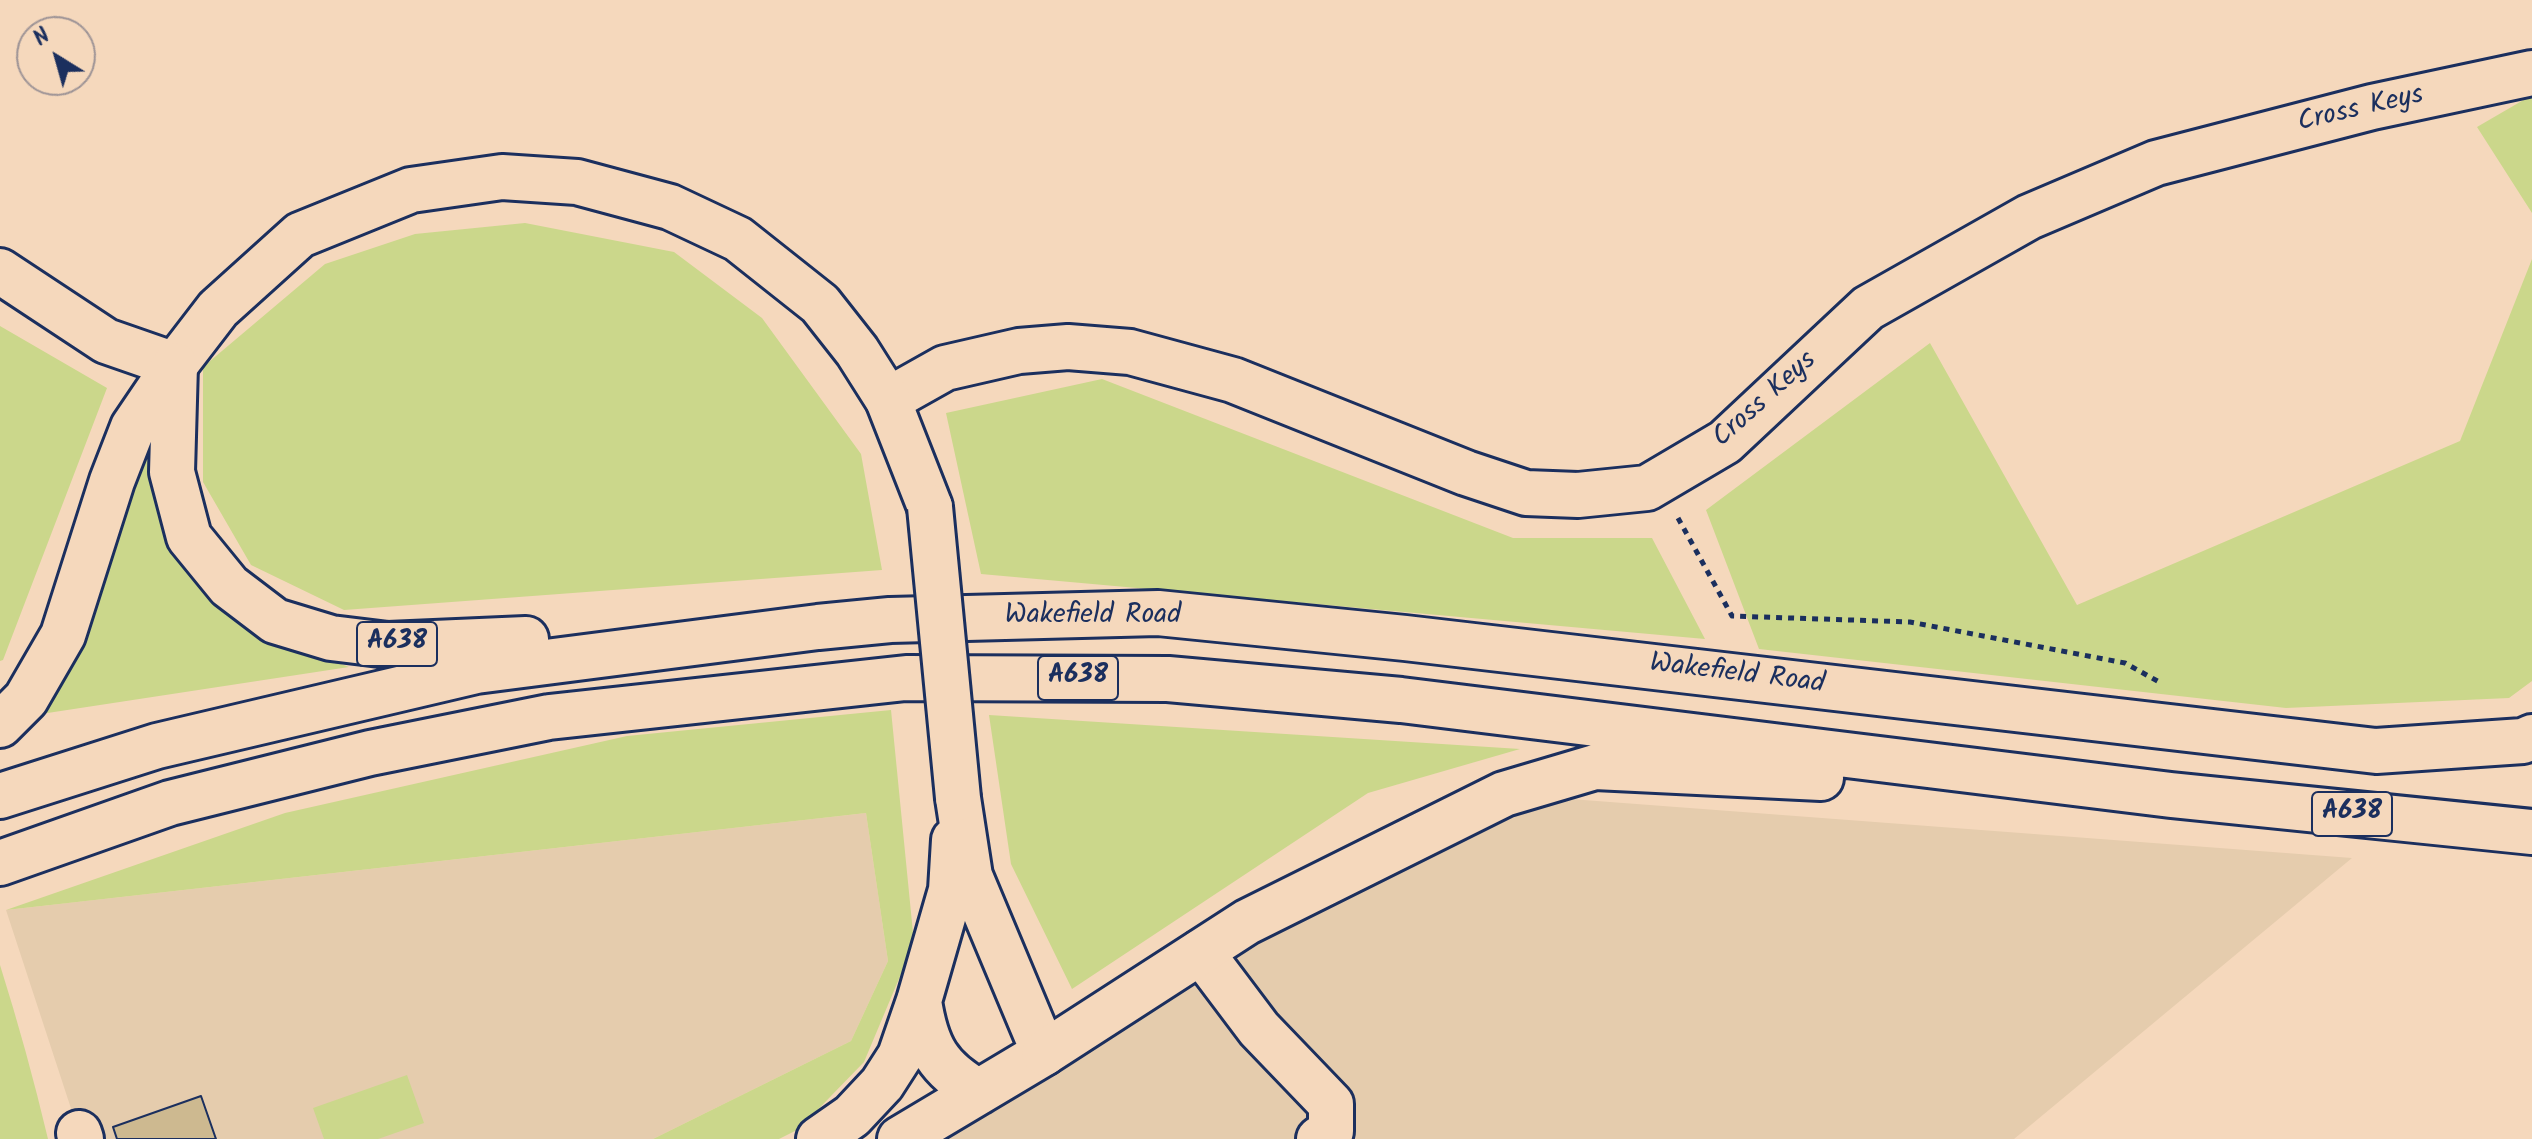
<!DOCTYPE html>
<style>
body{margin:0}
#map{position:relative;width:2532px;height:1139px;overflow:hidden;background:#f5d8bc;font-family:Kalam,sans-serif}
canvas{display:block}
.north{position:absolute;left:16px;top:16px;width:80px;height:80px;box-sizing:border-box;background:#f5d8bc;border:2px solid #9e9496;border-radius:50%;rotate:323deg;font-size:22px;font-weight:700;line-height:32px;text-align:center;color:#1b2f5e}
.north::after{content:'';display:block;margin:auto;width:28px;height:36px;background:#1b2f5e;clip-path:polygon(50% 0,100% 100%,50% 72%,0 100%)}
</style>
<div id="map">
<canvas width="2532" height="1139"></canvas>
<div class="north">N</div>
</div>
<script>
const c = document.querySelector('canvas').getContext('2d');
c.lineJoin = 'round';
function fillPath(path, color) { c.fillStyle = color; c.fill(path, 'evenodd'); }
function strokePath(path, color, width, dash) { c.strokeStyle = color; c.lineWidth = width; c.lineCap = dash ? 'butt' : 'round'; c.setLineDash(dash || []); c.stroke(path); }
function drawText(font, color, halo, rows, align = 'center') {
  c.font = font + ' Kalam,sans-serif'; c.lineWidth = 6; c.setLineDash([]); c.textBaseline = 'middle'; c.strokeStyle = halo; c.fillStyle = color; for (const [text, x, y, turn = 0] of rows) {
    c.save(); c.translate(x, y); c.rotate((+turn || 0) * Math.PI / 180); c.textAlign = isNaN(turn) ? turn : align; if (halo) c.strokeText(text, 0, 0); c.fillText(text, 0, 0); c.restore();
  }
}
fillPath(new Path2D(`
 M1504 794 2352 858 2014 1139H928L979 1092Z
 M866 813 888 961 851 1041 653 1139H81L6 910Z`), '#e5ccad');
fillPath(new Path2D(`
 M2532 95V213L2477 127Z
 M525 223 674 252 762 318 861 454 882 570 344 610 251 565 203 482V367L325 264 415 234Z
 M2532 259V681L2509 698 2286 708 1759 649 1706 510 1930 343 2077 605 2460 441Z
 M0 326 107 388 3 660 0 661Z
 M1102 379 1513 538H1652L1705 639 981 574 946 413Z
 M149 445 158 517 194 580 256 632 349 667 41 714 99 584Z
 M891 710 914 943 864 1062 799 1129 779 1139H653L851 1041 888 961 866 813 6 910 285 813 627 736Z
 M989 715 1520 749 1368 793 1072 989 1011 864Z
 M0 965C18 1022 34 1080 48 1139H0Z
 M407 1075 424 1123 378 1139H324L313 1108Z`), '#cbd78b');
const building = new Path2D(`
 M201 1096 216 1139H117L113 1127Z`);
fillPath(building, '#cdb990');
strokePath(building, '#1b2f5e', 2);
const minor = new Path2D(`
 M0 271 106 341 175 365
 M888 400 945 368 1019 351 1068 347 1130 352 1233 380 1466 473 1526 493 1578 495 1647 488 1725 442 1868 308 2029 217 2156 163 2372 107 2532 73
 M1201 952 1259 1029 1331 1104V1131L1319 1139
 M79 1133 81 1139`);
const major = new Path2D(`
 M175 365 218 309 300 235 411 190 502 177 577 182 670 207 738 239 820 304 857 351 888 400 930 507
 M919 1001C926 1047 938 1069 979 1092
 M819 1139 852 1116 882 1084 900 1056 919 1001 951 890 954 840
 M900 1139 1044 1053 970 876 958 798`);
const highway = new Path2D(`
 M175 365 172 472 189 537 229 586 275 621 331 638 388 645 526 639
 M0 725 26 699 63 635 112 481 133 427 175 365
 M0 796 157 746 476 671 818 627 890 620 1158 613 1405 638 2376 751 2523 741 2532 737
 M0 863 170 803 370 753 549 717 906 678 1168 679 1401 700 2171 795 2532 832
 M1044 1053 1247 922 1504 794 1595 767 1821 778`);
strokePath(minor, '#1b2f5e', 50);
strokePath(major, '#1b2f5e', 50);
strokePath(highway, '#1b2f5e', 50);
strokePath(new Path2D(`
 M1678 518 1732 616 1910 622 2125 663 2161 683`), '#1b2f5e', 5, [6, 6]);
strokePath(minor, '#f5d8bc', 44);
strokePath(major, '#f5d8bc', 44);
strokePath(highway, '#f5d8bc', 44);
const majorBridge = new Path2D(`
 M930 507 958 798`);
strokePath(majorBridge, '#1b2f5e', 50, []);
strokePath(majorBridge, '#f5d8bc', 44);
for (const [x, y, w] of [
 [397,644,80],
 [1078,678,80],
 [2352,814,80]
]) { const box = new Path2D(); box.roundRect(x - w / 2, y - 22, w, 44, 6); c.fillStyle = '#f5d8bc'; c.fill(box); strokePath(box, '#1b2f5e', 2); }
drawText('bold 26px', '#1b2f5e', null, [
 ["A638",397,644],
 ["A638",1078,678],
 ["A638",2352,814]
]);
drawText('28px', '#1b2f5e', '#f5d8bc', [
 ["Cross Keys",2361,111,-13],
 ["Cross Keys",1766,401,-42],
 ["Wakefield Road",1093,617],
 ["Wakefield Road",1737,676,7]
]);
</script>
